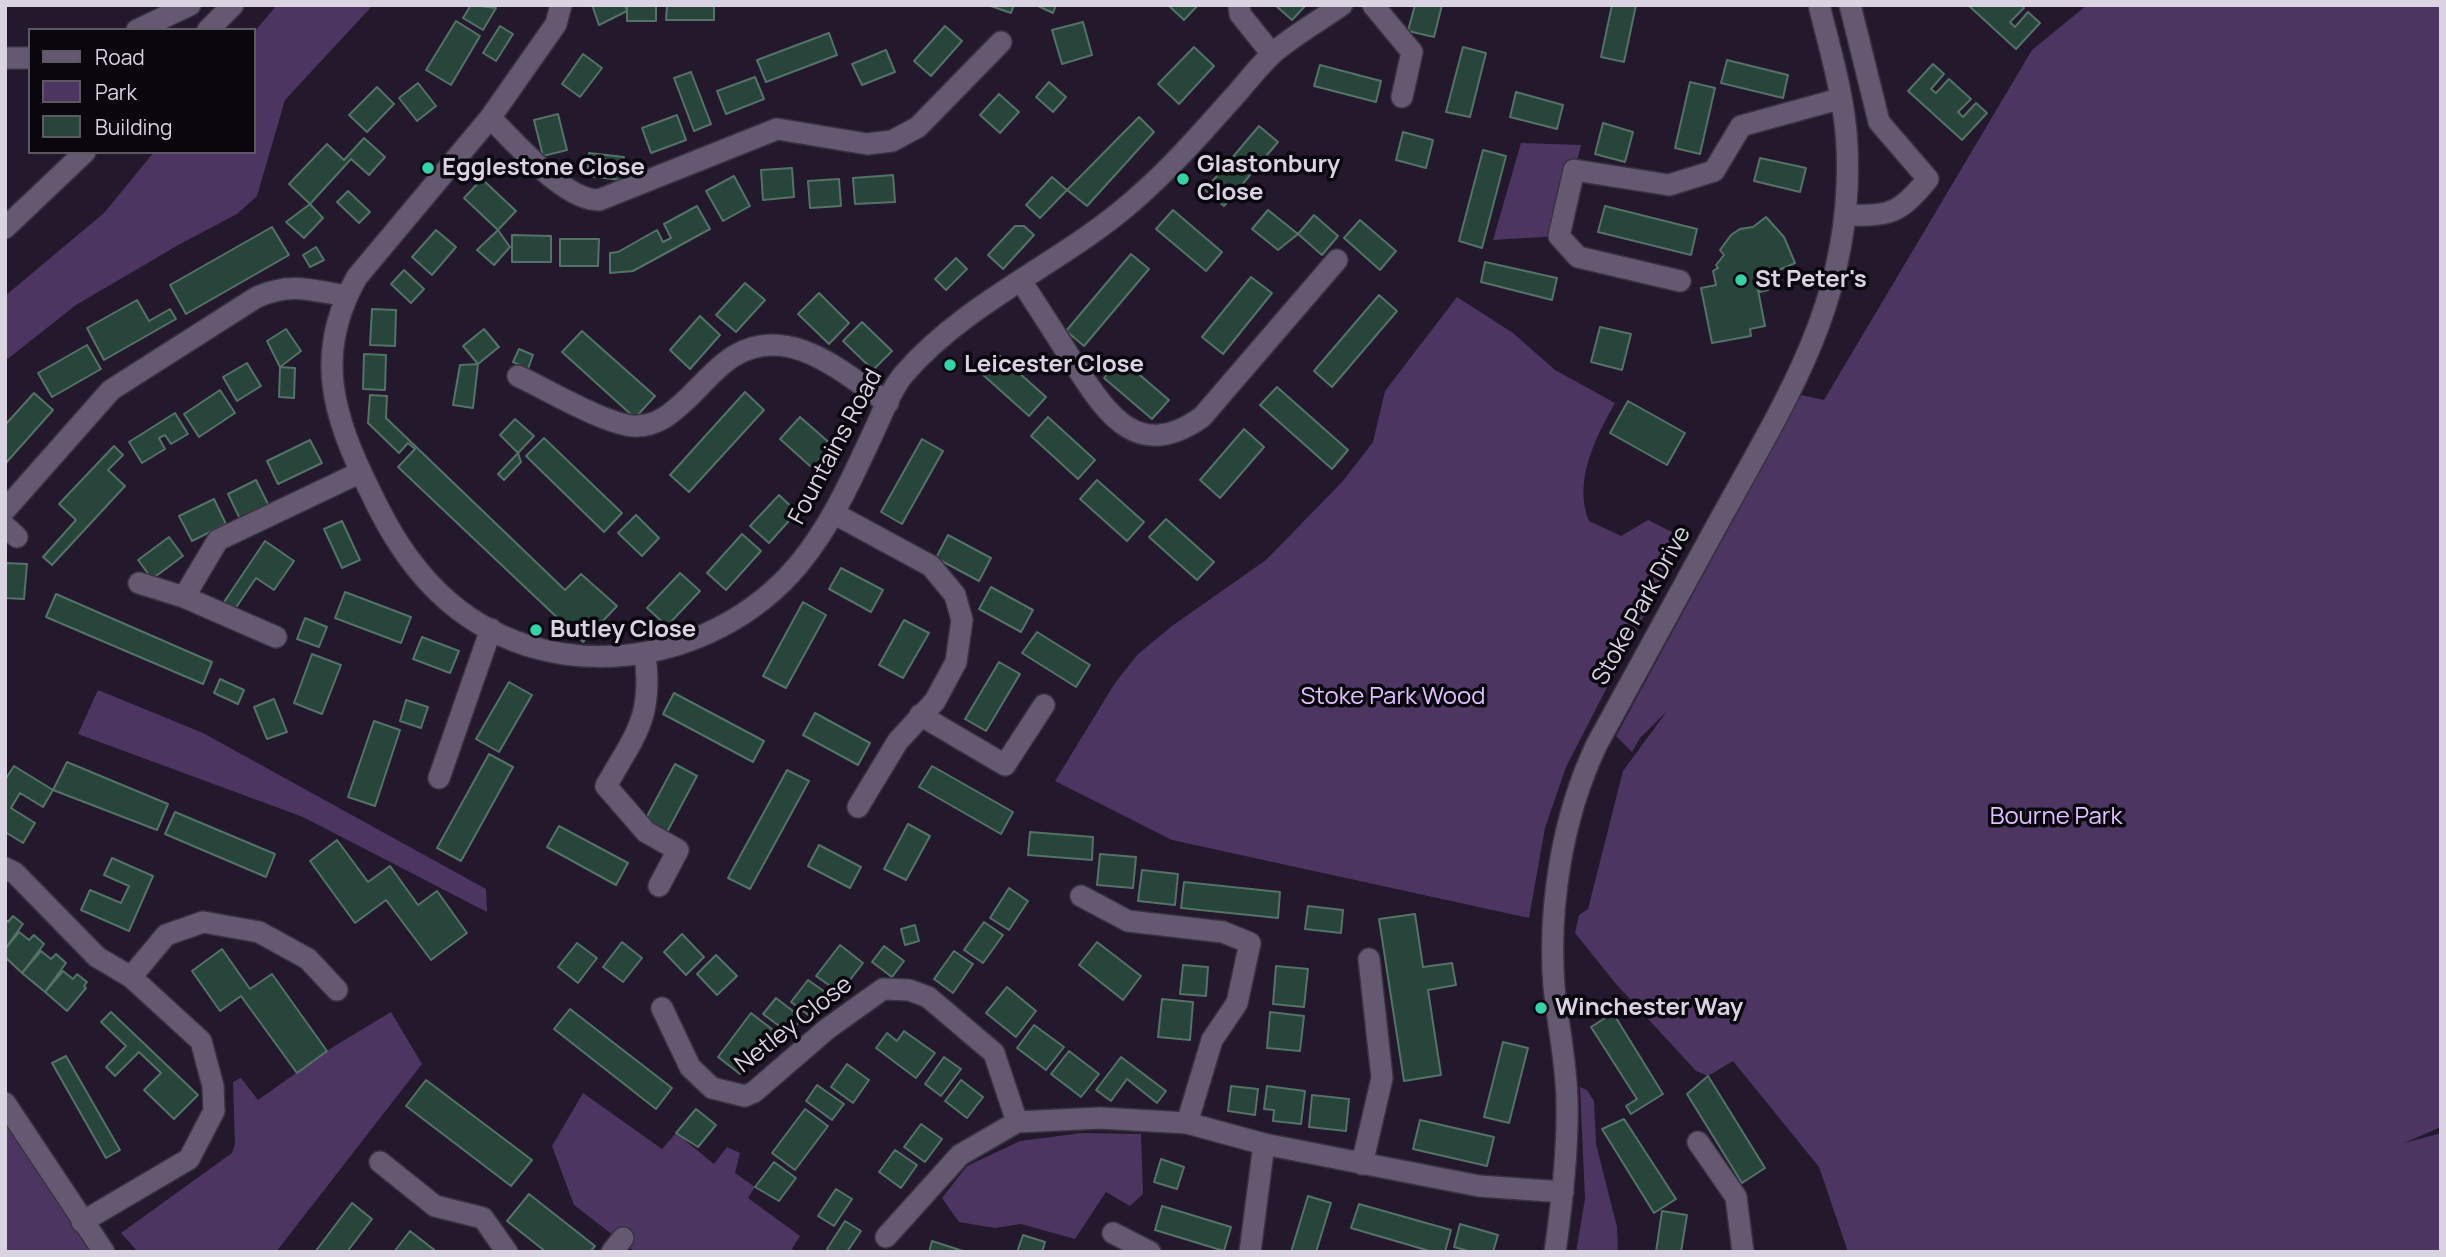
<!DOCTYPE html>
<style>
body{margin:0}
#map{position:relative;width:2446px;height:1257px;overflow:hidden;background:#23182c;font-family:Manrope,sans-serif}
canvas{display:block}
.frame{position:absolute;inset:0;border:7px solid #dad3e1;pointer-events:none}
.legend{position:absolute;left:28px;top:28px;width:228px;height:126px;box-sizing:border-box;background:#0a060e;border:2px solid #5d5862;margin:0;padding:9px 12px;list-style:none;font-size:21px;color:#dad3e1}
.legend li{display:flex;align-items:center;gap:14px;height:35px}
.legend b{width:35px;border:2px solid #5d5862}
</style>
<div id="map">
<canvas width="2446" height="1257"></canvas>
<div class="frame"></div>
<ul class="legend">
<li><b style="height:9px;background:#645970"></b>Road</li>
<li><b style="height:19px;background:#4c3661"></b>Park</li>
<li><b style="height:19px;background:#28453b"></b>Building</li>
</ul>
</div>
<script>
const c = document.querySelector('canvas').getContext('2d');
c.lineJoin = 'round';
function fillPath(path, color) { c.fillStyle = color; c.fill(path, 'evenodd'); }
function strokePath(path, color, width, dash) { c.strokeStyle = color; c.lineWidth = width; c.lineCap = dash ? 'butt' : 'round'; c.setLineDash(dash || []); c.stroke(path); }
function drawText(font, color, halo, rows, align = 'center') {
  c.font = font + ' Manrope,sans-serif'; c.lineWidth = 7; c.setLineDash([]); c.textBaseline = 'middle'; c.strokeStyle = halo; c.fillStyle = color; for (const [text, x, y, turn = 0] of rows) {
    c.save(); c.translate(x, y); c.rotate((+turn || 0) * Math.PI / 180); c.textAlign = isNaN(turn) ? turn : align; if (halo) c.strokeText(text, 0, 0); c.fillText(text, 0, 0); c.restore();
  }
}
fillPath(new Path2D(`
 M277 5H373L285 100 257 196 237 214 180 244 76 305 5 361V296L104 213 154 152H254V32Z
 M2087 5H2441V1127L2404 1143 2441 1133V1252H1848L1819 1167 1733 1061 1708 1076 1696 1071 1616 984 1575 933 1579 915 1588 909 1623 771 1667 711 1640 738 1632 752 1616 736 1801 395 1824 400 2032 50Z
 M1521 143 1581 145 1559 236 1493 240Z
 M1457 297 1513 333 1555 370 1615 403C1595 438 1573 482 1589 521L1621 536 1648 520 1684 538 1566 767 1545 828 1529 918 1172 840 1055 781 1115 683 1137 655 1172 626 1266 560 1343 481 1373 442 1385 391Z
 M98 690 203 733 486 889 487 912 303 817 78 734Z
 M391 1012 422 1064 276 1252H138L121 1233 232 1153 235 1144 233 1082 241 1078 258 1100 333 1047Z
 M1580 1087 1587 1090 1594 1101 1596 1144 1617 1227 1618 1252H1576L1585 1199Z
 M583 1093 662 1149 676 1133 714 1164 727 1147 740 1153 735 1173 755 1187 748 1198 800 1236 792 1249 795 1252H635L574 1205 552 1146Z
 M5 1102 108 1252H5Z
 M1082 1133 1141 1134 1143 1194 1130 1206 1106 1192 1075 1239 1021 1224 995 1228 959 1222 942 1198 967 1166 1020 1141Z`), '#4c3661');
const building = new Path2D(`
 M471 5 496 8 483 30 463 18Z
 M592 5H625L627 11 599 25Z
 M627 5H656V21H627Z
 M667 5H714V20H666Z
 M988 5H1014L1011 13Z
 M1036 5H1056L1053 13Z
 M1168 5H1198L1184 20Z
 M1275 5H1306L1292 20Z
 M1415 5H1442L1434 37 1408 31Z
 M1612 5H1636L1624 62 1601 57Z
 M1968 5H2021L2024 8 2010 22 2015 27 2028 12 2040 23 2016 49Z
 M456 21 480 36 451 85 426 70Z
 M1083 22 1092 55 1062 64 1052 30Z
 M500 26 513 34 496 61 483 53Z
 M945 26 962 41 931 76 914 61Z
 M829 33 837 55 766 82 757 60Z
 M1194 47 1214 66 1179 104 1158 84Z
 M1463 47 1486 53 1470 117 1446 112Z
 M886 50 895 72 862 85 852 64Z
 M583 54 602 68 580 97 562 84Z
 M1727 60 1788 75 1783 98 1721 83Z
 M1933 64 1944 74 1931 89 1936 93 1949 79 1971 99 1958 112 1963 117 1976 103 1987 113 1962 140 1908 91Z
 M1320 65 1381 81 1376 102 1314 86Z
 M691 72 711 124 694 131 674 78Z
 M755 77 764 99 726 114 717 91Z
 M1049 82 1066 97 1053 112 1036 97Z
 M1690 82 1715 88 1700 154 1675 148Z
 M418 83 436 106 417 121 399 98Z
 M377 87 394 104 367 132 349 115Z
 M1516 92 1563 105 1557 129 1510 117Z
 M999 94 1019 112 1000 133 980 115Z
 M558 114 567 150 543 156 534 120Z
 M677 115 686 140 651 153 642 128Z
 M1139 117 1154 132 1087 206 1067 190Z
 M1603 123 1633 132 1625 162 1595 154Z
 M1259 126 1278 142 1224 206 1205 190Z
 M1403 132 1433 140 1426 168 1396 160Z
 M364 138 385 157 369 175 351 159 310 204 289 184 327 144 344 160Z
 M1483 150 1506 156 1482 248 1459 241Z
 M589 153 624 157 621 180 587 176Z
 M1760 158 1806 168 1800 192 1754 181Z
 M792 168 794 197 763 200 761 170Z
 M893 175 895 202 855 204 853 178Z
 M734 176 750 206 723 221 706 191Z
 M1052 177 1067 190 1040 218 1026 205Z
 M482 179 516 211 498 230 464 198Z
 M839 179 841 206 810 208 808 181Z
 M348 191 370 212 359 223 337 202Z
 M310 204 323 218 304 238 286 222Z
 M697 206 710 229 633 271 610 273V253L618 252 657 230 663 242 671 238 664 224Z
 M1605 206 1697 229 1691 255 1598 232Z
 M1173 210 1222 252 1206 271 1156 229Z
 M1268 210 1298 234 1278 250 1252 229Z
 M1314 215 1338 236 1322 255 1298 234Z
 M1766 217 1784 237 1795 263 1779 270 1766 281 1768 290 1760 292 1757 285 1765 326 1750 329 1751 336 1712 343 1701 288 1716 285 1713 271 1718 268 1716 265 1724 255 1720 250 1731 235 1740 229 1753 227Z
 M1360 220 1396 251 1380 270 1344 238Z
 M1015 226H1024L1034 235 1003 269 988 255Z
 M272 227 289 255 186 314 170 285Z
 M436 230 456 247 432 275 412 257Z
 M498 230 510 247 494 265 477 250Z
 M512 235 551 236V262H512Z
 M560 239H599L598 266H560Z
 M316 247 324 260 310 267 303 255Z
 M1131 254 1149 269 1084 346 1066 331Z
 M956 258 967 269 946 290 935 279Z
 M1485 262 1557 278 1552 300 1481 282Z
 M404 270 424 289 411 303 391 284Z
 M1251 277 1272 293 1223 354 1202 337Z
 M745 283 765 300 736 332 716 315Z
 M819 293 849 323 829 344 798 314Z
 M1379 295 1397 311 1332 387 1314 371Z
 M137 300 149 321 170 309 176 319 104 360 87 328Z
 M372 309 396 310 395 346 370 345Z
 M700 316 720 335 690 369 670 350Z
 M862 322 892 351 873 370 843 341Z
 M1600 327 1631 334 1622 370 1591 362Z
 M286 329 301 351 280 367 267 341Z
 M484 329 499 347 478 364 463 346Z
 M582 331 655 396 635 418 562 352Z
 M87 345 101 369 52 397 38 373Z
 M519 349 533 355 528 369 513 362Z
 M364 354 386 355 385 390 363 389Z
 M999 355 1046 397 1029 416 982 374Z
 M1120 358 1169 400 1152 419 1104 378Z
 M247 363 261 386 237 401 223 377Z
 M478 364 473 408 453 405 460 365Z
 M280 367 295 368 294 398 279 397Z
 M1277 387 1348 450 1332 469 1260 405Z
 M220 390 235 413 199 437 184 414Z
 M745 392 764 410 689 492 670 475Z
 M34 393 53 410 5 464V425Z
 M370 395 387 396 386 418 565 590 581 574 617 606 583 642 398 467 415 449 408 443 399 453 368 423Z
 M1628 401 1685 433 1667 465 1610 433Z
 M175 413 188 434 171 444 165 435 159 438 165 449 142 463 129 442Z
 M800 417 832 445 819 459 826 465 819 474 780 439Z
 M1048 417 1095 460 1078 479 1031 436Z
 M515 419 534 436 518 453 500 435Z
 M1244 429 1264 447 1220 498 1200 480Z
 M544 438 622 513 604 532 526 456Z
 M922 439 943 451 902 524 881 512Z
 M310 440 322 463 278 484 267 461Z
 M114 446 123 455 108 470 125 486 52 565 43 557 76 520 59 504Z
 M518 453 521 462 504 480 498 474Z
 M256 480 269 506 240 519 228 494Z
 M1097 480 1144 522 1127 541 1080 499Z
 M779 495 797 512 769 543 750 526Z
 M214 499 226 524 192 541 179 516Z
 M636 515 659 538 642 556 618 533Z
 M1166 519 1214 562 1197 580 1149 537Z
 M342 521 360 560 342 568 324 529Z
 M742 534 761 551 726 590 707 573Z
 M948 535 991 558 979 581 936 558Z
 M169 537 183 556 152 579 138 560Z
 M265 541 294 561 274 590 256 578 235 609 224 602Z
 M5 563 27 564 24 599 5 598Z
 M841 568 883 590 871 612 829 589Z
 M680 573 700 591 667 626 647 608Z
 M991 587 1033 610 1021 632 979 609Z
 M345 592 411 617 401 643 335 618Z
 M56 594 212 662 203 684 46 617Z
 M803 602 826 615 786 688 763 676Z
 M305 618 327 627 319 647 297 639Z
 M904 620 929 633 903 678 879 665Z
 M1037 632 1090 665 1076 687 1022 653Z
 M422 637 459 651 450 673 413 659Z
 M312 654 341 665 322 714 294 703Z
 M999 662 1020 674 986 731 965 719Z
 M220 679 244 690 238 704 214 693Z
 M509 682 532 695 499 752 476 739Z
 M674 693 764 741 753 762 663 714Z
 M274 699 287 732 267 739 254 707Z
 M406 700 428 707 421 728 400 721Z
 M815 713 870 743 858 765 803 735Z
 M374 721 400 730 375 806 348 797Z
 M489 754 513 767 461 861 437 848Z
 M67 762 168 804 157 830 53 790Z
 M675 764 697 776 666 834 644 822Z
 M14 766 53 790 43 807 20 793 11 808 35 823 23 843 5 832V780Z
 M932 766 1013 812 1001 834 919 787Z
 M787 770 809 781 750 889 728 878Z
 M175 812 275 854 266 877 165 834Z
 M908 824 930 836 906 880 884 869Z
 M559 826 628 863 616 885 547 847Z
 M1030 832 1093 837 1092 860 1028 855Z
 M337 840 368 882 390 866 418 905 437 891 467 933 431 960 386 900 355 923 310 861Z
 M819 845 861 867 850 888 808 866Z
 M1100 854 1136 857 1133 888 1097 885Z
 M112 858 153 876 129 931 81 910 90 890 121 903 129 886 104 875Z
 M1142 870 1178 874 1175 905 1138 901Z
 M1184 882 1280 892 1278 918 1181 908Z
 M1009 888 1028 901 1009 930 990 918Z
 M1308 906 1343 910 1341 933 1305 929Z
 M1415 914 1423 967 1452 963 1456 985 1428 990 1441 1075 1404 1081 1379 919Z
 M13 916 23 924 5 949V919L8 922Z
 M984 922 1003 935 983 963 964 950Z
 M915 925 919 941 905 945 901 929Z
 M19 932 29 940 34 935 44 944 22 973 5 957V949Z
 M682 934 704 957 686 975 664 952Z
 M622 942 642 958 623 982 603 967Z
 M1097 942 1141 976 1123 1000 1079 965Z
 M577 943 597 958 578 983 558 967Z
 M840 945 863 963 840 993 816 976Z
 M884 946 904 961 892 977 872 962Z
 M222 949 250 989 272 974 327 1051 297 1073 241 996 220 1011 192 971Z
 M41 951 51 959 56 954 66 963 45 992 22 973Z
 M954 951 973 964 953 993 934 979Z
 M716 955 737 976 717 995 697 974Z
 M1183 965 1208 967 1206 996 1180 994Z
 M1276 966 1308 969 1304 1007 1273 1004Z
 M63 971 73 979 77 974 87 982 84 986 86 988 67 1011 45 992Z
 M808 980 828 994 811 1017 791 1002Z
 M1007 987 1036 1011 1016 1037 986 1013Z
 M776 998 802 1018 790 1034 763 1014Z
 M1162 999 1193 1002 1190 1040 1158 1037Z
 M570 1009 672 1088 656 1109 554 1029Z
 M111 1012 198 1095 174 1119 144 1090 161 1073 139 1052 115 1076 106 1067 126 1046 101 1022Z
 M1270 1012 1304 1016 1300 1051 1267 1048Z
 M751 1013 773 1030 740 1074 718 1057Z
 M1613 1013 1663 1094 1631 1114 1626 1106 1637 1099 1591 1027Z
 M1034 1025 1064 1047 1046 1070 1017 1048Z
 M904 1031 935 1053 916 1078 876 1048 887 1033 897 1041Z
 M1503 1042 1528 1048 1509 1123 1484 1117Z
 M1069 1051 1099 1074 1081 1097 1051 1074Z
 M66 1056 120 1150 106 1158 52 1063Z
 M944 1057 961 1069 941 1096 925 1084Z
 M1121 1057 1166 1091 1157 1103 1127 1079 1111 1101 1096 1090Z
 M847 1064 869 1080 853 1103 831 1087Z
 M1708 1076 1765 1168 1742 1183 1687 1094Z
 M426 1080 532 1160 511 1186 406 1106Z
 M961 1080 983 1097 967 1118 945 1101Z
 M817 1085 844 1104 832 1120 806 1101Z
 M1231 1086 1258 1089 1255 1115 1228 1111Z
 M1267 1086 1305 1091 1301 1124 1273 1121 1274 1110 1264 1109Z
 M1312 1095 1349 1099 1346 1131 1309 1127Z
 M696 1109 716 1125 698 1147 676 1133Z
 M805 1109 828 1126 795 1170 772 1153Z
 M1624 1119 1676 1199 1654 1213 1602 1129Z
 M1420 1120 1494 1137 1487 1166 1413 1149Z
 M921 1124 942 1139 925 1162 904 1147Z
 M895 1150 917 1165 901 1188 879 1172Z
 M1161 1159 1184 1167 1177 1189 1154 1182Z
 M774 1162 796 1178 779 1201 755 1187Z
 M836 1189 852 1199 834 1226 818 1216Z
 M529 1194 595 1246 590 1252H546L507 1221Z
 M1308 1196 1331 1203 1316 1252H1291Z
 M352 1203 372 1219 347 1252H315Z
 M1359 1204 1451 1230 1445 1252H1433L1351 1228Z
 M1162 1206 1231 1227 1224 1251 1155 1230Z
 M1662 1211 1687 1215 1681 1252H1656Z
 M845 1221 861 1231 847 1252H831L827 1249Z
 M1460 1224 1498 1235 1493 1252H1472L1454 1247Z
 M410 1231 437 1252H394Z
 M1023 1235 1045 1242 1042 1252H1017Z
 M932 1241 966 1252H929Z`);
fillPath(building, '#28453b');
strokePath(building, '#547267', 2);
const minor = new Path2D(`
 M561 5 556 24 490 118 357 277C313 354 333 416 370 491 388 529 408 563 439 593 542 692 711 670 799 564 832 524 853 476 875 429 883 412 891 389 904 374 967 301 1061 264 1133 201 1168 171 1199 136 1230 101 1244 86 1257 68 1272 54 1292 36 1319 21 1342 5
 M1239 5 1240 14 1272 54
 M1373 5 1412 52 1402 97
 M137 30 190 5
 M208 30 233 5
 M5 58H30
 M490 118C517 143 563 200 599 200L777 129 867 144 892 141 918 127 1001 42
 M1845 215C1890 216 1898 215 1928 179L1879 122 1850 5
 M5 228 85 152
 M1021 281C1038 307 1055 333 1071 359 1104 409 1135 465 1202 417L1337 260
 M1680 281 1578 257 1559 236 1574 170 1669 185 1714 171 1741 126 1839 99
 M518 376C546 389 608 426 636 426 658 426 672 413 687 399 702 385 717 366 734 356 790 322 844 374 888 403
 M5 510 111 390 257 297C290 282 312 290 346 296
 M835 514 931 566 955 595 962 620 956 662 935 701 898 741 858 807
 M5 526 17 537
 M139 583 184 597
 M276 637 184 597 218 540 361 472
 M645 654C653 718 636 733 606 786L646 832 678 850 659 886
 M920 715 1005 765 1044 705
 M439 778 491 629
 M5 868 15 873 97 957 131 977 201 1041 213 1086 214 1111 189 1159 82 1222
 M1081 896 1128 921 1223 932 1250 943 1237 1003 1212 1040 1187 1123
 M131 977 166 935 203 922 259 932 308 959 337 990
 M662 1008 690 1067 712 1088 745 1096 754 1092 827 1029 883 989 909 990 928 997 994 1053 1017 1122
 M5 1103 104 1252
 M1698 1142 1736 1197 1743 1252
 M380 1162 435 1206 483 1218 507 1252
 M1362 1164 1382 1078 1369 959
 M1113 1233 1150 1252
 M886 1237 960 1155 1017 1122 1100 1118 1187 1123 1264 1144 1479 1186 1563 1192
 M612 1252 623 1238
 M1250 1252 1264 1144
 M1555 1252C1562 1203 1568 1153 1567 1104 1567 1065 1558 1026 1554 987 1548 907 1562 817 1597 744 1638 668 1680 592 1722 516 1791 391 1854 295 1847 146 1845 99 1830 50 1819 5`);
strokePath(minor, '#393241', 24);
strokePath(minor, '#645970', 21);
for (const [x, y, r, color] of [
 [428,168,7,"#33d4a8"],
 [1183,179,7,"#33d4a8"],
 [1741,280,7,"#33d4a8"],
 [950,365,7,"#33d4a8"],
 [536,630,7,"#33d4a8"],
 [1541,1008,7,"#33d4a8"]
]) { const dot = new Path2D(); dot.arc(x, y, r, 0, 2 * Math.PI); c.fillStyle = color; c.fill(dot); strokePath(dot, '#0a060e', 2.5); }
drawText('bold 24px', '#dad3e1', '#0a060e', [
 ["Glastonbury",1197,165],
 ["Close",1197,193],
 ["Egglestone Close",442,168],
 ["St Peter's",1755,280],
 ["Leicester Close",964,365],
 ["Butley Close",550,630],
 ["Winchester Way",1555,1008]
], 'left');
drawText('24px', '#dad3e1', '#0a060e', [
 ["Fountains Road",836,447,-62],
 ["Stoke Park Drive",1642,606,-61],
 ["Netley Close",794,1025,-38]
]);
drawText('24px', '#e0c1ff', '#0a060e', [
 ["Stoke Park Wood",1393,697],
 ["Bourne Park",2056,817]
]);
</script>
